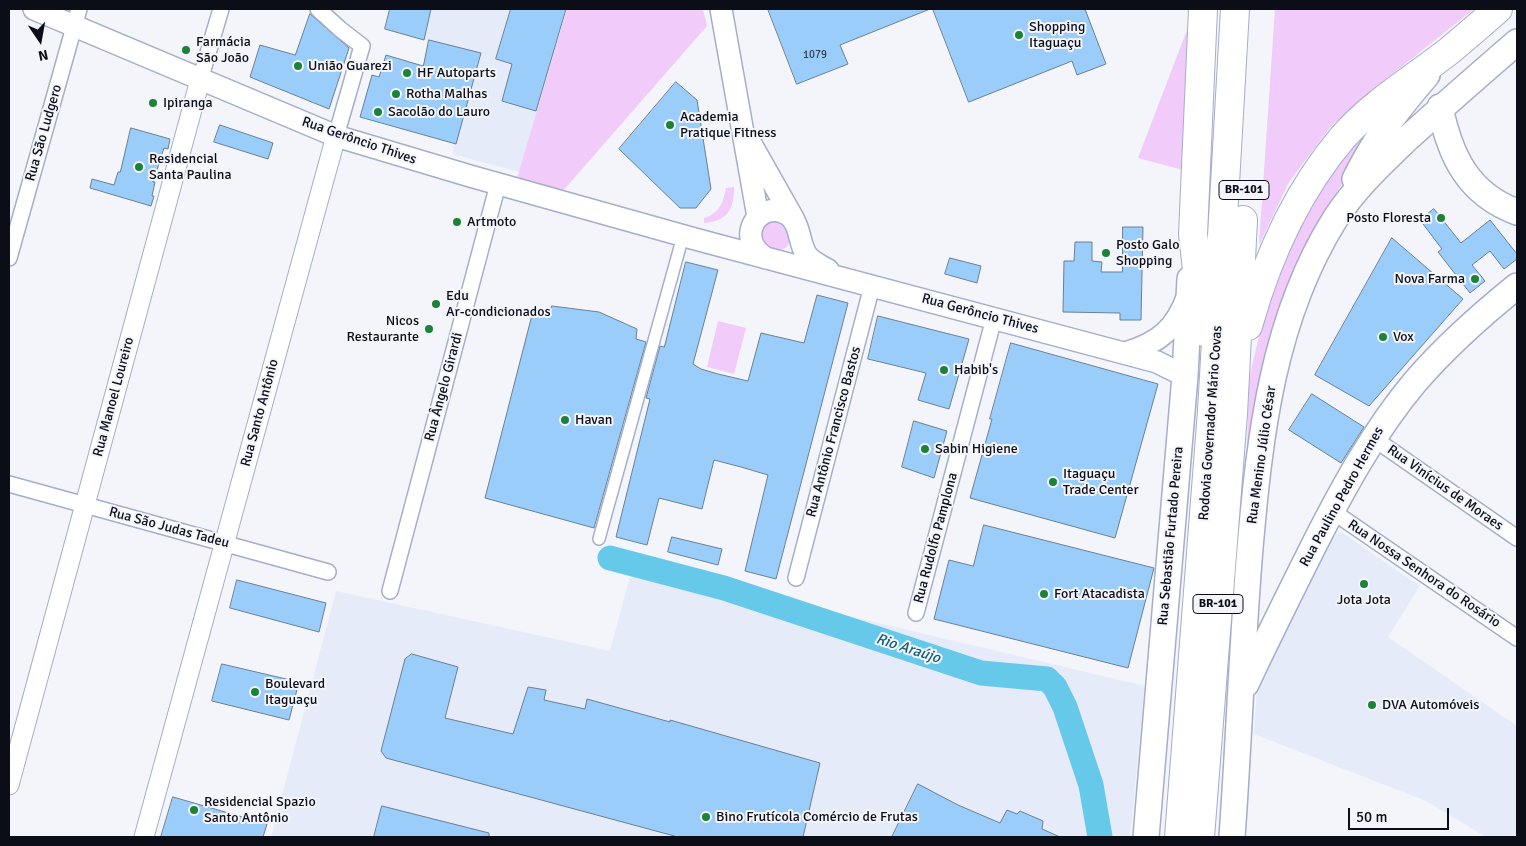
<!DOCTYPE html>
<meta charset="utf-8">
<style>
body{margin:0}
#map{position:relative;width:1526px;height:846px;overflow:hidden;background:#f3f5fb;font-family:Signika,sans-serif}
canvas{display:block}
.frame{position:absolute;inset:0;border:10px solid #0b0e17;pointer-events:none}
.north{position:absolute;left:15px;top:15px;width:50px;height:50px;-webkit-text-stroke:4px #f3f5fb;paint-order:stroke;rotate:168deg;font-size:14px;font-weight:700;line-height:20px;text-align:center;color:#0b0e17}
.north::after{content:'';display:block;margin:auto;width:18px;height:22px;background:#0b0e17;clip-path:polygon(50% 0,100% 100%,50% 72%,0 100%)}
.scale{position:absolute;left:1348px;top:808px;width:101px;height:22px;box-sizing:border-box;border:2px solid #0b0e17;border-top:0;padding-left:6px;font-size:15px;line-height:18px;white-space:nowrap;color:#0b0e17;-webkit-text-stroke:4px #f3f5fb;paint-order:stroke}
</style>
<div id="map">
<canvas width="1526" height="846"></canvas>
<div class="frame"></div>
<div class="north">N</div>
<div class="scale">50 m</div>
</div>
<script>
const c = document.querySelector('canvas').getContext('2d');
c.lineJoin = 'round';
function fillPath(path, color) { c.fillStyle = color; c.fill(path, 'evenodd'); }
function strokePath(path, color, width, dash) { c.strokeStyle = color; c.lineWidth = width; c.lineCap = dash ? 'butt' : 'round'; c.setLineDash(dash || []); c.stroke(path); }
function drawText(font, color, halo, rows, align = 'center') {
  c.font = font + ' Signika,sans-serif'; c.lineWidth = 4; c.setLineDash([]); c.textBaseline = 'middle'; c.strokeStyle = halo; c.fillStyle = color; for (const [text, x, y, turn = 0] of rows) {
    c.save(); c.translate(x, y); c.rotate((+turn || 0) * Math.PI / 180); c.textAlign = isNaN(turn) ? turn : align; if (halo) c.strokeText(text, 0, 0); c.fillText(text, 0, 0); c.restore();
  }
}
fillPath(new Path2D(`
 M431 9H566L519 172 452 154 481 56V54L424 40Z
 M1341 532 1420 586 1388 637 1517 726V837H1486L1426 801 1254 734 1257 685 1332 537Z
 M633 565 1145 686 1130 837H271L336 591 610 651Z`), '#e6ebfa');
fillPath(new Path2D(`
 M567 9H703L707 26 562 192 517 178Z
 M1189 9H1195L1187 171 1138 158 1187 30Z
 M1275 9H1474L1390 76 1332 125 1289 182 1259 245Z
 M1401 98 1359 153 1327 210 1246 484 1249 379 1269 293 1291 238 1330 175 1357 140Z
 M734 187C734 209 728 221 704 223V218C720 213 723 203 726 188Z
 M768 220 784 222C786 227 790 234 790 239 789 252 774 251 766 249L758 232Z
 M718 321 746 328 734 374 707 367Z`), '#f1cbf9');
strokePath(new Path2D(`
 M610 558 724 588 981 673 1047 679 1055 687 1065 707 1091 785 1100 837`), '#66c9e9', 25);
const building = new Path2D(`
 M390 9H431L424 40 385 29Z
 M511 9H566L536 111 502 101 512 64 496 59Z
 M768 9H930L840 45 848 64 797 84Z
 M933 9H1085L1106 64 1077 75 1072 61 969 102Z
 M310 14 349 48 329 109 250 77 260 45 295 55Z
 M429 40 481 53 456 144 360 117 372 75 379 77 386 55 423 66Z
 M676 82 697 100 711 189 696 208H680L619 149Z
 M220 125 273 143 268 159 214 142Z
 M131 128 170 139 168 149 164 148 153 182H155L152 196H154L151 206 90 188 92 179 114 185 118 172H120Z
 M1434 209 1461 243 1490 220 1517 254V259L1504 269 1490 251 1472 265 1485 281 1470 293 1438 252 1442 249 1420 220Z
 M1123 227H1143L1141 320H1120V313L1063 312 1064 261H1074L1075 242H1092V261L1102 262 1101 272H1122Z
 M1392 238 1463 299 1369 406 1315 375Z
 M950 258 981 266 977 283 945 274Z
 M686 262 718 270 693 364 701 369 718 374 748 381 761 333 804 343 817 295 848 303 776 579 745 571 768 475 741 467 714 460 702 509 659 498 647 545 616 537 650 399 646 398 660 346 664 347Z
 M552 306 599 312 637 329 636 339 646 342 594 528 485 498 533 311 549 315Z
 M878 316 969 339 949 409 918 400 926 373 868 359Z
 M1011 343 1158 384 1115 538 970 498 992 419H990Z
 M1312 394 1364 427 1341 463 1289 430Z
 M914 421 947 431 934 478 902 467Z
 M984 525 1154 568 1128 668 934 619 949 560 973 566Z
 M672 537 722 549 718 565 668 552Z
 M237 580 326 603 319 632 230 608Z
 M412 654 458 667 445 718 513 734 528 687 546 690 544 700 585 709 587 699 670 722V720L820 763 803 837H678L386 758 381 751 405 659Z
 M222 664 299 682 289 720 212 701Z
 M918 784 958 805 1000 823 1007 810 1017 814 1020 811 1043 821 1042 829 1060 837H892Z
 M173 797 267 824 263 837H161Z
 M382 806 489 833V837H374Z`);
fillPath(building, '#9bcdfa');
strokePath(building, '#698095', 1);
const pedestrian = new Path2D(`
 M599 539 683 236`);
const minor = new Path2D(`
 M318 9 340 29 362 46 336 136
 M200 80 221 9
 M9 258 79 9
 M1373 438 1517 538
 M9 484 328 572
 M1332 511 1517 638
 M796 578 872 286
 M390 591 498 184
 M916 613 994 318`);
const tertiary = new Path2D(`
 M9 785 200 80
 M144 837 336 136`);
const secondary = new Path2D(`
 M34 9 336 136 470 176 695 239 1157 362 1185 376
 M721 9 758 217
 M751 144 794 220
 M766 258C734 240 758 198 787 214 801 223 798 241 806 254 810 261 821 266 828 270
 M1125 353C1159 343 1176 329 1188 295`);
const primary = new Path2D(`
 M1440 107C1450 156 1468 194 1517 212
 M1355 179C1376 137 1397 110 1427 75
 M1246 684C1268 637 1291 591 1314 545 1343 488 1374 431 1415 382 1446 346 1481 315 1517 286
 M1146 837 1185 376 1190 279
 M1232 837C1239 741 1242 644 1250 548 1260 434 1273 318 1335 219 1355 188 1381 164 1407 139 1443 106 1480 74 1517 42`);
const motorway = new Path2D(`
 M1203 9 1193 234 1204 332
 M1248 326C1267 258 1297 191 1343 137 1373 103 1413 79 1449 51 1466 37 1482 23 1498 9
 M1179 837 1212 411 1235 9
 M1200 837 1233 414 1243 220`);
strokePath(pedestrian, '#a5aeca', 14);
strokePath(minor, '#a5aeca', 18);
strokePath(tertiary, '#a5aeca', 21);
strokePath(secondary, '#a5aeca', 24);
strokePath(primary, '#a5aeca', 28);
strokePath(motorway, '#a5aeca', 30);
strokePath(pedestrian, '#fff', 11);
strokePath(minor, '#fff', 15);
strokePath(tertiary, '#fff', 19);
strokePath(secondary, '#fff', 21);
strokePath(primary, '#fff', 25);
strokePath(motorway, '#fff', 28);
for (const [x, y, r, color] of [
 [1019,35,5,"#1b8237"],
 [186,50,5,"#1b8237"],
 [298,66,5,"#1b8237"],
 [407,73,5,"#1b8237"],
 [396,94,5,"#1b8237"],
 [153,103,5,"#1b8237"],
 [378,112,5,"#1b8237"],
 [670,125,5,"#1b8237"],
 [139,167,5,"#1b8237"],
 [1441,218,5,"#1b8237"],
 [457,222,5,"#1b8237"],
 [1106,253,5,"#1b8237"],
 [1475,279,5,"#1b8237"],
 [436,304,5,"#1b8237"],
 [429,329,5,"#1b8237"],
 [1383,337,5,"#1b8237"],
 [944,370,5,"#1b8237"],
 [565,420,5,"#1b8237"],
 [925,449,5,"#1b8237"],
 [1053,482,5,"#1b8237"],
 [1364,584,5,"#1b8237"],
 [1044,594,5,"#1b8237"],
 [255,692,5,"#1b8237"],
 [1372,705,5,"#1b8237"],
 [194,810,5,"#1b8237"],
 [706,817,5,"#1b8237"]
]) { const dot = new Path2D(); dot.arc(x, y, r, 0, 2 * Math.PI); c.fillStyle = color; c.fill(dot); strokePath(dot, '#f3f5fb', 2); }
drawText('11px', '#2f3e50', null, [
 ["1079",815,55]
]);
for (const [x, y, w] of [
 [1244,190,50],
 [1218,604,50]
]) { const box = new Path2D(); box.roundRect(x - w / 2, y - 9.5, w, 19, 4); c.fillStyle = '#f3f5fb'; c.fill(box); strokePath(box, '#0b0e17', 1); }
drawText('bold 12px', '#0b0e17', null, [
 ["BR-101",1244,190],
 ["BR-101",1218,604]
]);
drawText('14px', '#0b0e17', '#f3f5fb', [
 ["Shopping",1029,27],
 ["Itaguaçu",1029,43],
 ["Farmácia",196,42],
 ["São João",196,58],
 ["União Guarezi",308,66],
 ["HF Autoparts",417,73],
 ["Rotha Malhas",406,94],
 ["Ipiranga",163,103],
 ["Sacolão do Lauro",388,112],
 ["Academia",680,117],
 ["Pratique Fitness",680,133],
 ["Residencial",149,159],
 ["Santa Paulina",149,175],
 ["Posto Floresta",1431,218,"right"],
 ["Artmoto",467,222],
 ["Posto Galo",1116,245],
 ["Shopping",1116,261],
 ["Nova Farma",1465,279,"right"],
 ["Edu",446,296],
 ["Ar-condicionados",446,312],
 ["Nicos",419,321,"right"],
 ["Restaurante",419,337,"right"],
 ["Vox",1393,337],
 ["Habib's",954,370],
 ["Havan",575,420],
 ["Sabin Higiene",935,449],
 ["Itaguaçu",1063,474],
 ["Trade Center",1063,490],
 ["Fort Atacadista",1054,594],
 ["Jota Jota",1364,600,"center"],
 ["Boulevard",265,684],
 ["Itaguaçu",265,700],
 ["DVA Automóveis",1382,705],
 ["Residencial Spazio",204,802],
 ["Santo Antônio",204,818],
 ["Bino Frutícola Comércio de Frutas",716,817]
], 'left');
drawText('14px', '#0b0e17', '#f3f5fb', [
 ["Rua São Ludgero",44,133,-74],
 ["Rua Gerôncio Thives",359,141,19],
 ["Rua Gerôncio Thives",980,314,15],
 ["Rua Ângelo Girardi",444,387,-75],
 ["Rua Manoel Loureiro",114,397,-75],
 ["Rua Santo Antônio",260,413,-75],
 ["Rodovia Governador Mário Covas",1211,423,-86],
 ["Rua Antônio Francisco Bastos",834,432,-75],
 ["Rua Menino Júlio César",1262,455,-82],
 ["Rua Vinícius de Moraes",1445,488,35],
 ["Rua Paulino Pedro Hermes",1342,497,-61],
 ["Rua São Judas Tadeu",169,528,15],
 ["Rua Sebastião Furtado Pereira",1171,536,-85],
 ["Rua Rudolfo Pamplona",936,538,-75],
 ["Rua Nossa Senhora do Rosário",1424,574,34]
]);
drawText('italic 15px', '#106177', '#f3f5fb', [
 ["Rio Araújo",908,649,18]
]);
</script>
